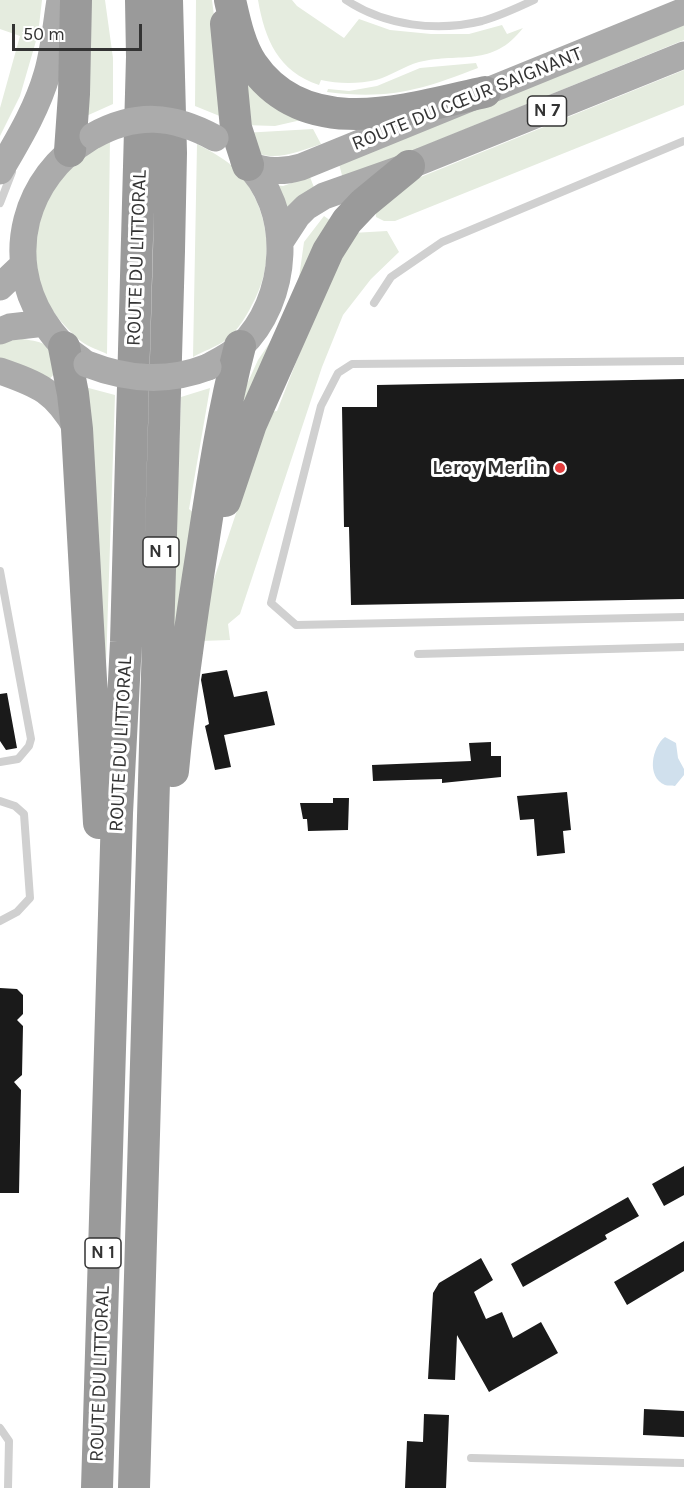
<!DOCTYPE html>
<meta charset="utf-8">
<style>
body{margin:0}
#map{position:relative;width:684px;height:1488px;overflow:hidden;background:#fff;font-family:Karla,sans-serif}
canvas{display:block}
.scale{position:absolute;left:12px;top:24px;width:130px;height:27px;box-sizing:border-box;border:3px solid #333;border-top:0;padding-left:8px;font-size:18px;line-height:21px;white-space:nowrap;color:#333;-webkit-text-stroke:4px #fff;paint-order:stroke}
</style>
<div id="map">
<canvas width="684" height="1488"></canvas>
<div class="scale">50 m</div>
</div>
<script>
const c = document.querySelector('canvas').getContext('2d');
c.lineJoin = 'round';
function fillPath(path, color) { c.fillStyle = color; c.fill(path, 'evenodd'); }
function strokePath(path, color, width, dash) { c.strokeStyle = color; c.lineWidth = width; c.lineCap = dash ? 'butt' : 'round'; c.setLineDash(dash || []); c.stroke(path); }
function drawText(font, color, halo, rows, align = 'center') {
  c.font = font + ' Karla,sans-serif'; c.lineWidth = 6; c.setLineDash([]); c.textBaseline = 'middle'; c.strokeStyle = halo; c.fillStyle = color; for (const [text, x, y, turn = 0] of rows) {
    c.save(); c.translate(x, y); c.rotate((+turn || 0) * Math.PI / 180); c.textAlign = isNaN(turn) ? turn : align; if (halo) c.strokeText(text, 0, 0); c.fillText(text, 0, 0); c.restore();
  }
}
fillPath(new Path2D(`
 M0 0H42L38 34 20 96 0 136V108L20 36 0 29Z
 M89 0H105L113 58V104L84 117Z
 M196 0H212L227 119 195 106Z
 M258 0H292L297 6 344 38 359 19 390 30 431 34H469L502 25 507 34 523 28C492 68 461 52 419 62 404 66 391 76 376 80 359 84 338 84 321 80L319 85C278 71 265 40 258 0Z
 M684 25V40L343 179 339 164Z
 M241 62 310 118 275 126 243 125Z
 M476 63 478 68C421 90 389 100 327 92L328 89 349 91 377 86 420 68Z
 M684 70V105L395 221H384L376 217 375 206 401 185Z
 M313 129 321 144C304 150 270 164 254 150 250 146 246 138 243 133Z
 M110 138 107 354C99 350 89 347 82 342 66 329 44 304 39 283 31 250 38 211 57 182 70 163 91 151 110 138Z
 M197 144C212 152 228 160 239 173 268 208 276 257 255 299 248 313 239 330 226 340 216 347 204 351 193 357Z
 M310 177 315 190 289 209 284 208 274 185 283 186Z
 M324 216 338 226 237 446 242 384H247L258 360 279 329 298 285 304 242Z
 M387 231 399 252 371 279 343 315 322 367 240 614 228 624 230 640 200 641 211 588 270 412 277 411 334 265 352 233Z
 M22 339C46 342 50 345 63 364L46 383 0 366V344L6 341Z
 M81 386 115 395 106 665Z
 M210 388 189 509 194 513 172 647 181 397Z`), '#e5ecdf');
fillPath(new Path2D(`
 M665 737 676 743 678 758 684 769V775L675 786C671 785 668 786 665 785 646 777 652 747 665 737Z`), '#d0e0ed');
fillPath(new Path2D(`
 M684 379V599L351 605 349 527H344L342 407H377V385Z
 M227 670 234 697 267 691 275 725 224 735 231 767 215 770 205 726 209 724 201 680 202 674Z
 M7 693 17 748 6 750 0 741V694Z
 M491 742V756H501V777L442 783V779L373 781 372 765 471 761 469 743Z
 M567 792 571 830 563 831 565 853 537 856 534 819 520 820 517 796Z
 M333 798H349L348 830 308 831 307 819H303L300 803H333Z
 M0 988 17 989 23 995V1014L17 1020 23 1026 22 1075 14 1082 21 1090 19 1193H0Z
 M684 1166V1195L664 1206 652 1184Z
 M628 1197 639 1216 605 1235 607 1239 523 1287 511 1264Z
 M684 1241V1271L627 1305 614 1282Z
 M481 1258 493 1280 474 1292 486 1319 502 1312 513 1338 541 1322 558 1353 489 1392 457 1335 455 1380 428 1379 433 1293 439 1283Z
 M644 1409 684 1411V1437L643 1435Z
 M424 1414 449 1415 446 1488H405L407 1441 423 1442Z`), '#1a1a1a');
strokePath(new Path2D(`
 M346 0C385 26 437 32 482 21 500 16 517 8 534 0
 M0 203 12 172
 M374 303 391 277 442 242 684 141
 M684 361 352 364 338 373 321 406 271 603 296 625 684 617
 M0 571 31 739 29 746 18 759 0 762
 M418 654 684 647
 M0 801 15 806 24 814 30 898 17 912 0 921
 M0 1428 9 1441 8 1488
 M471 1458 684 1463`), '#d0d0d0', 8);
strokePath(new Path2D(`
 M248 165C267 171 281 173 301 167L684 11
 M0 171C18 140 37 109 47 74 54 50 56 25 60 0
 M280 242 297 216 306 207 324 196 409 166 684 55
 M0 287 23 265
 M0 331 10 327 45 323
 M81 360C65 350 53 336 43 320 3 256 25 177 88 139
 M208 367C219 361 231 355 240 347 289 301 296 208 244 161
 M0 371C40 385 55 391 77 429`), '#ababab', 27);
strokePath(new Path2D(`
 M230 0C235 22 240 46 252 64 306 143 409 109 485 92
 M226 24 236 128 248 165
 M70 151 74 94 76 0
 M64 347 73 394 77 429 99 823
 M225 501 251 424 328 251 347 221 364 203 409 166
 M173 771C180 695 191 620 203 544 213 478 223 411 240 346
 M97 1488 117 813 126 642 142 57 141 0
 M134 1488 169 251 171 153 167 0`), '#9a9a9a', 32);
strokePath(new Path2D(`
 M93 136C136 112 173 115 215 138
 M87 364C128 380 167 383 208 367`), '#ababab', 27);
for (const [x, y, r, color] of [
 [560,468,6,"#e23d3d"]
]) { const dot = new Path2D(); dot.arc(x, y, r, 0, 2 * Math.PI); c.fillStyle = color; c.fill(dot); strokePath(dot, '#fff', 2); }
for (const [x, y, w] of [
 [547,111,39],
 [161,552,36],
 [103,1253,36]
]) { const box = new Path2D(); box.roundRect(x - w / 2, y - 15, w, 30, 4.5); c.fillStyle = '#fff'; c.fill(box); strokePath(box, '#333', 1.5); }
drawText('bold 18px', '#333', null, [
 ["N 7",547,111],
 ["N 1",161,552],
 ["N 1",103,1253]
]);
drawText('20px', '#333', '#fff', [
 ["ROUTE DU CŒUR SAIGNANT",467,99,-22],
 ["ROUTE DU LITTORAL",137,258,-88],
 ["ROUTE DU LITTORAL",121,744,-87],
 ["ROUTE DU LITTORAL",100,1374,-88]
]);
drawText('bold 20px', '#333', '#fff', [
 ["Leroy Merlin",548,468]
], 'right');
</script>
